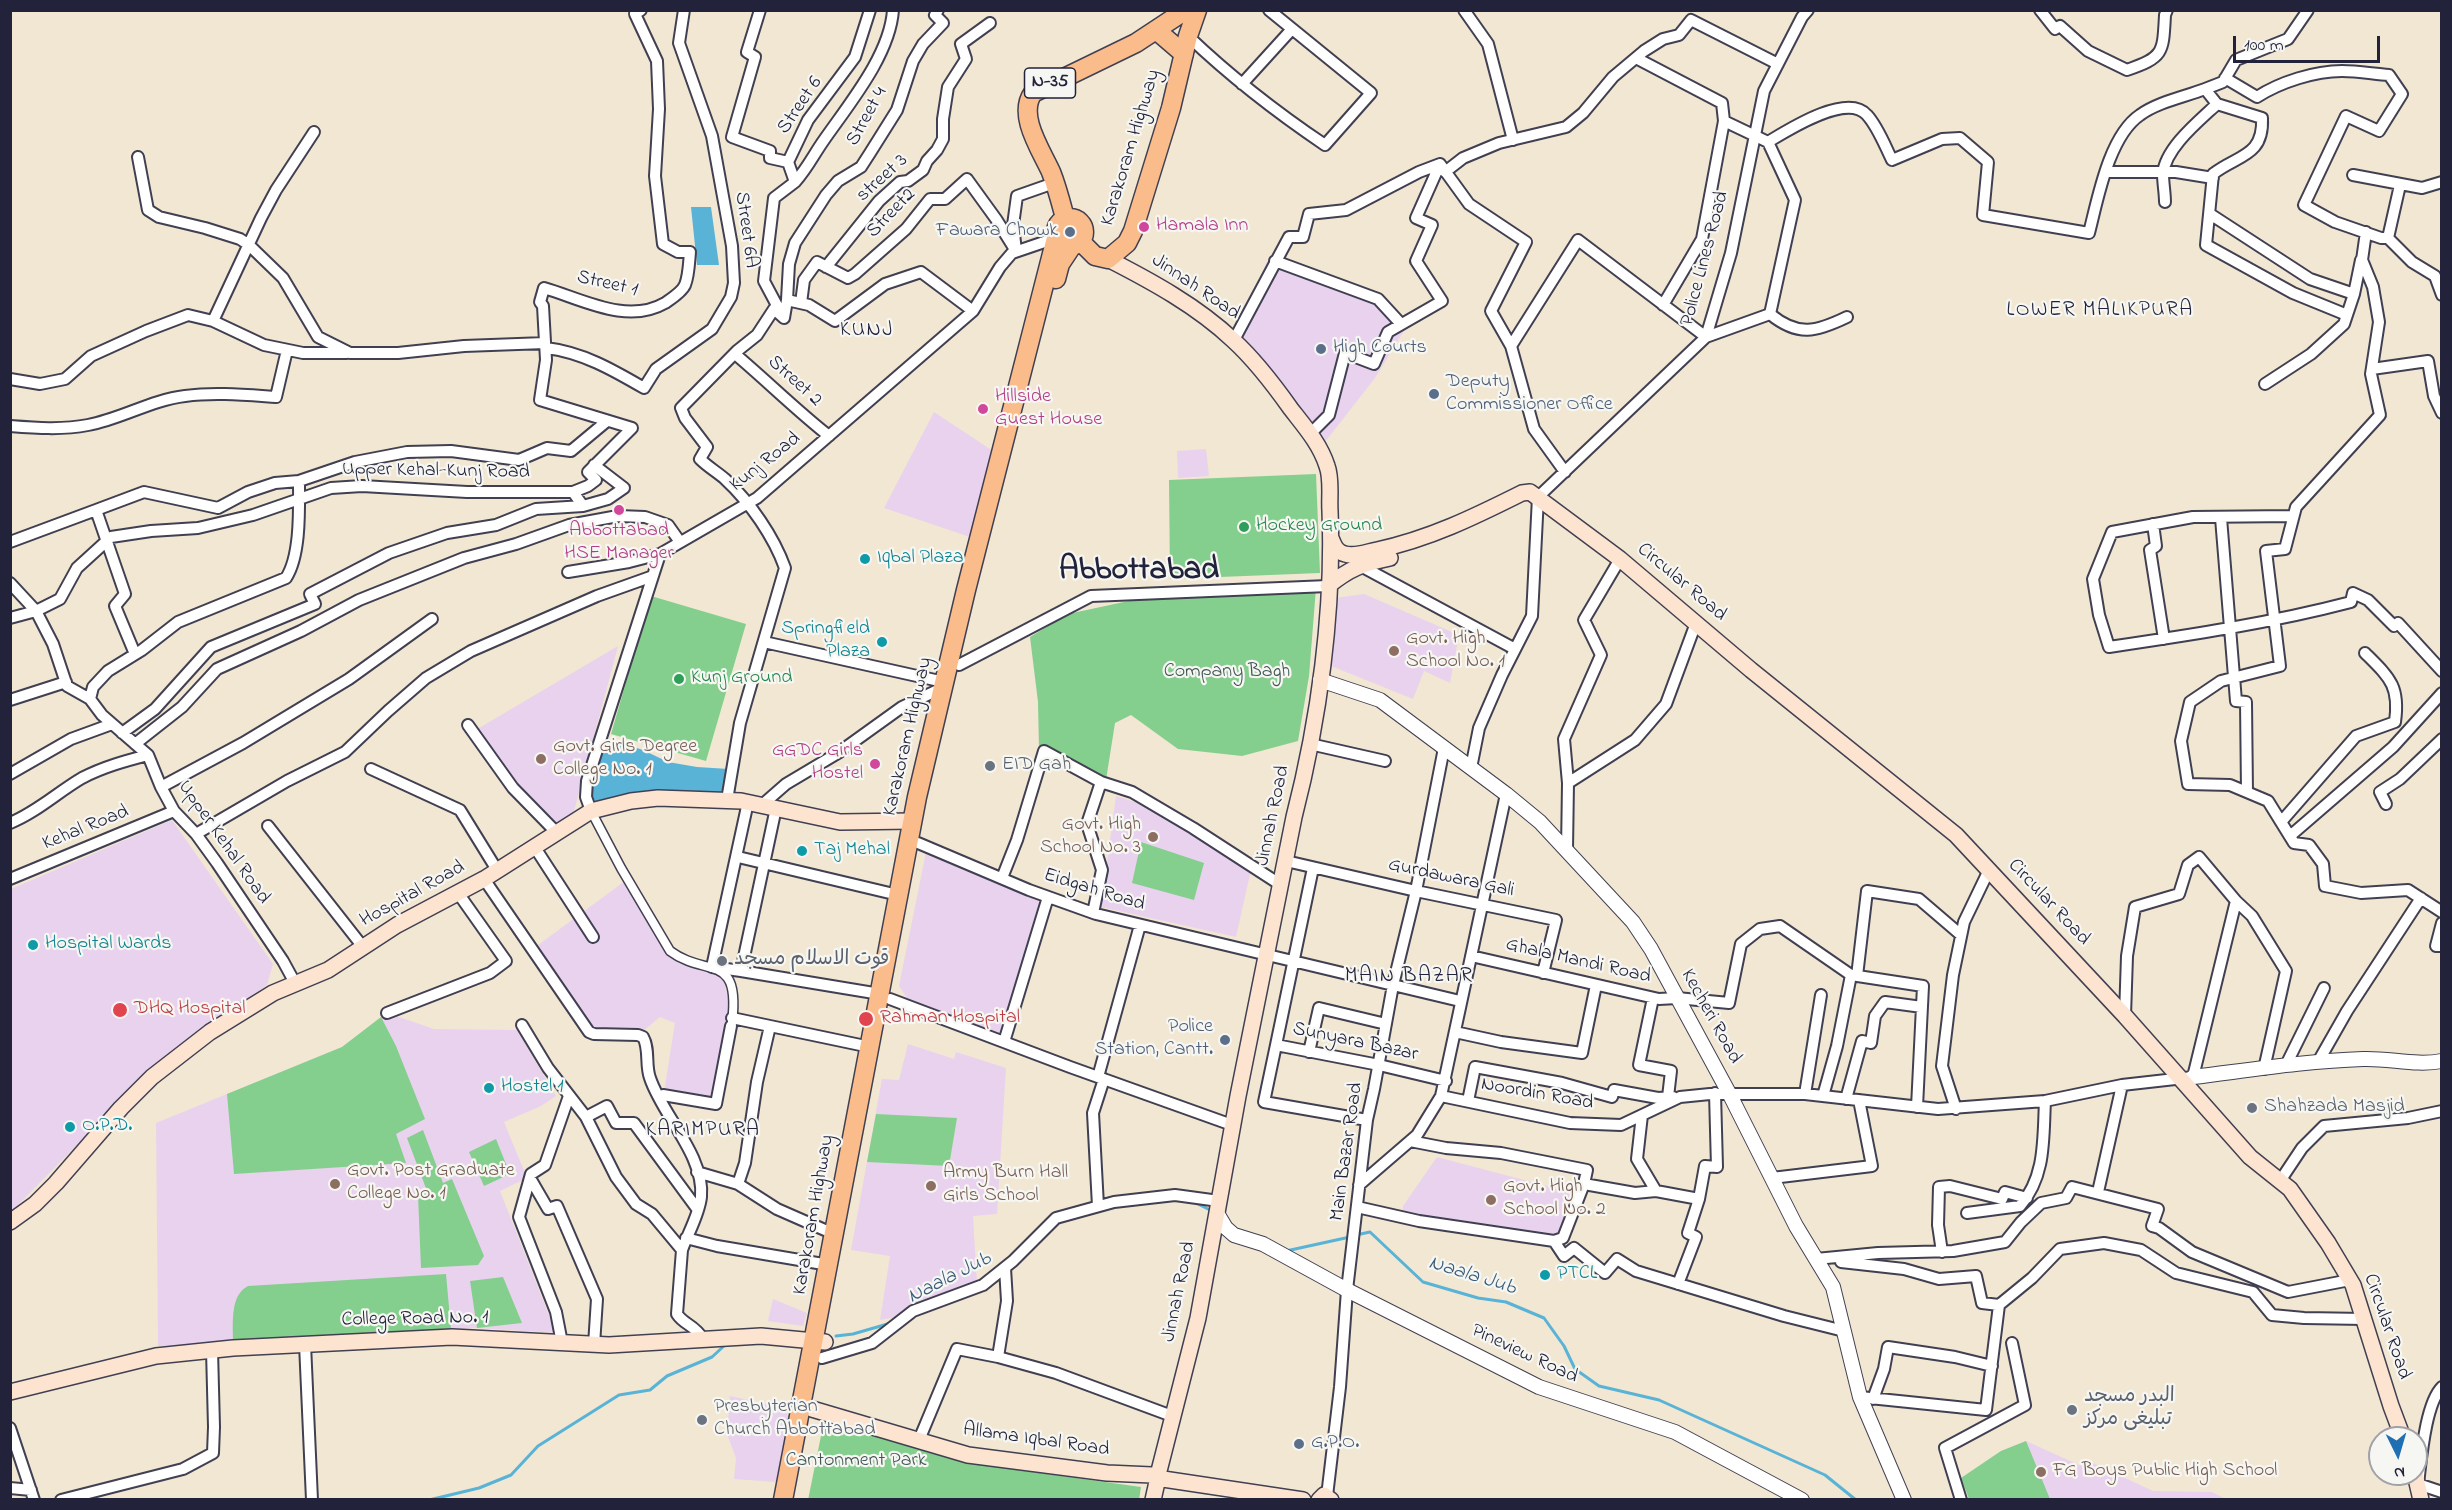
<!DOCTYPE html>
<meta charset="utf-8">
<style>
body{margin:0}
#map{position:relative;width:2452px;height:1510px;overflow:hidden;background:#f2e7d2;font-family:"Indie Flower",sans-serif}
canvas{display:block}
.frame{position:absolute;inset:0;border:12px solid #22223b;pointer-events:none}
.north{position:absolute;left:2368px;top:1426px;width:60px;height:60px;box-sizing:border-box;background:#f6f6f2;border:2px solid #a1a1a9;border-radius:50%;rotate:175deg;font-size:16px;font-weight:700;line-height:24px;text-align:center;color:#22223b}
.north::after{content:'';display:block;margin:auto;width:21px;height:27px;background:#1f6fb2;clip-path:polygon(50% 0,100% 100%,50% 72%,0 100%)}
.scale{position:absolute;left:2233px;top:36px;width:147px;height:27px;box-sizing:border-box;border:3px solid #22223b;border-top:0;padding-left:8px;font-size:18px;line-height:21px;white-space:nowrap;color:#22223b;-webkit-text-stroke:4px #f6f6f2;paint-order:stroke}
</style>
<div id="map">
<canvas width="2452" height="1510"></canvas>
<div class="frame"></div>
<div class="north">N</div>
<div class="scale">100 m</div>
</div>
<script>
const c = document.querySelector('canvas').getContext('2d');
c.lineJoin = 'round';
function fillPath(path, color) { c.fillStyle = color; c.fill(path, 'evenodd'); }
function strokePath(path, color, width, dash) { c.strokeStyle = color; c.lineWidth = width; c.lineCap = dash ? 'butt' : 'round'; c.setLineDash(dash || []); c.stroke(path); }
function drawText(font, color, halo, rows, align = 'center') {
  c.font = font + ' "Indie Flower","Playpen Sans Arabic",sans-serif'; c.lineWidth = 4.5; c.setLineDash([]); c.textBaseline = 'middle'; c.strokeStyle = halo; c.fillStyle = color; for (const [text, x, y, turn = 0] of rows) {
    c.save(); c.translate(x, y); c.rotate((+turn || 0) * Math.PI / 180); c.textAlign = isNaN(turn) ? turn : align; if (halo) c.strokeText(text, 0, 0); c.fillText(text, 0, 0); c.restore();
  }
}
fillPath(new Path2D(`
 M1267 261 1370 293 1410 321 1375 378 1325 442 1238 336Z
 M934 412 993 451 970 537 884 508Z
 M1206 449 1209 476 1178 478 1177 451Z
 M1364 594 1459 635 1450 683 1424 671 1413 699 1331 666 1335 598Z
 M618 646 572 819 555 829 514 787 474 731Z
 M1116 796 1138 803 1251 870 1236 937 1101 907Z
 M172 820 273 964 267 985 149 1068 79 1143 11 1212V889Z
 M926 852 1046 904 1009 1036 909 1001 899 986Z
 M625 881 667 955 678 962 714 973 724 981 729 1002 728 1017 714 1103 664 1092 675 1023 660 1017 642 1032 595 1030 586 1022 568 993 530 951Z
 M387 1013 434 1029 517 1030 556 1096 541 1106 504 1122 527 1178 500 1191 556 1333 477 1328 158 1346 156 1123 342 1047Z
 M908 1044 954 1059 956 1052 1006 1068 997 1214 973 1216 977 1284 907 1315 880 1320 890 1256 851 1250 882 1079 899 1080Z
 M1437 1157 1577 1194 1561 1238 1402 1215 1403 1206Z
 M773 1299 807 1313 803 1326 768 1321Z
 M730 1396 785 1408 789 1419 776 1482 734 1479 736 1458 727 1434Z
 M2026 1441 2079 1465 2091 1462 2153 1491 2212 1492 2226 1499H1969L1961 1478 2001 1451Z`), '#e9d2ee');
fillPath(new Path2D(`
 M1316 474 1320 573 1170 579 1169 480Z
 M1316 588 1309 676 1298 741 1242 756 1178 749 1131 715 1115 723 1106 780 1039 749 1038 702 1030 637 1068 614 1161 594Z
 M651 596 746 624 706 761 611 734Z
 M1141 842 1204 863 1194 900 1132 883Z
 M381 1017 396 1046 425 1119 396 1134 406 1163 234 1174 227 1094 342 1047Z
 M876 1114 957 1118 949 1166 867 1162Z
 M423 1130 443 1183 452 1179 484 1256 478 1265 421 1268 418 1195 427 1191 407 1138Z
 M496 1139 510 1174 484 1186 469 1152Z
 M446 1274 451 1329 233 1341C233 1323 230 1295 248 1286Z
 M503 1277 522 1323 477 1328 470 1281Z
 M824 1421 868 1425 967 1463 1141 1487 1139 1500H808Z
 M2026 1441 2050 1499H1969L1961 1478 2001 1451Z`), '#84cf8d');
fillPath(new Path2D(`
 M691 207H711L719 265H697Z
 M603 737 643 750 668 762 697 767 729 769 726 796 593 808 588 796Z`), '#59b3d6');
strokePath(new Path2D(`
 M1194 1202 1212 1211
 M1356 1235 1370 1232 1423 1282 1478 1298 1506 1302 1544 1318 1564 1346 1575 1369 1599 1386 1659 1400 1825 1475 1856 1500
 M1286 1251 1350 1237
 M836 1336 853 1334 891 1323
 M429 1500 479 1488 511 1475 538 1446 619 1395 650 1390 667 1376 712 1357 725 1345`), '#59b3d6', 3);
const pedestrian = new Path2D(`
 M591 811 621 868 670 951C706 978 741 951 732 1023`);
const minor = new Path2D(`
 M760 10 747 52 755 57 732 137 770 151V158L788 162 808 120 855 57 870 10
 M1464 10 1488 44 1513 140
 M2040 10 2055 29 2060 26 2088 51 2127 70C2164 57 2163 53 2165 15L2167 10
 M2308 10 2288 39 2236 60 2223 82 2205 89 2217 104 2262 118C2264 157 2237 155 2213 174L2206 245 2293 293 2347 315
 M1188 36C1231 77 1276 112 1325 145L1371 93 1269 10
 M1636 58 1722 103 1724 121 1768 142C1788 130 1847 92 1867 115 1878 127 1885 146 1892 160L1942 139 1960 138 1988 162 1983 215 2089 233C2098 198 2109 136 2140 115 2158 102 2184 97 2205 89
 M2225 78 2257 97C2280 82 2315 71 2342 71 2358 71 2374 74 2389 75L2402 94 2379 131 2346 116 2304 205 2335 222 2381 238H2388L2412 262 2435 276 2442 295
 M1242 84 1292 29
 M1768 142 1795 200 1770 314
 M138 157 148 210 159 217 205 228 240 239 249 245 283 278 318 337 350 353H398L464 346 545 343
 M788 162 795 182C807 169 814 154 824 140 849 104 890 55 893 10
 M1445 172 1463 158 1499 143 1566 127 1583 113 1613 77 1644 51 1663 39 1679 35 1691 20 1778 64
 M2106 172H2176L2213 178
 M2353 175 2422 188 2442 182
 M2165 202C2165 193 2163 183 2163 174 2165 148 2199 121 2217 104
 M2210 214 2310 279 2354 294
 M2366 232 2362 260 2373 287 2379 322 2371 374 2380 415 2296 507 2285 549 2266 551 2280 666 2221 681 2190 702 2181 741 2188 784 2230 785 2268 801 2294 843 2309 845 2323 864 2325 886 2361 893 2408 890 2442 912
 M2388 238 2400 185
 M1275 261 1378 299 1401 324
 M826 267 879 201 900 182 908 181 923 170 927 161 937 150 943 139V119L948 87 966 59 961 44 990 23
 M787 300 789 264 795 243 826 195 838 181 861 167 870 153 897 110 913 61 923 44 943 23 935 15 938 10
 M801 303 804 280 817 262 848 278 855 274 906 229 930 199H945L967 179 996 219 1016 251 1013 225 1017 196 1054 183
 M1663 305 1702 239 1724 121
 M781 313 764 281 774 198 795 182
 M1770 314C1798 337 1816 332 1847 317
 M213 321 264 345 303 353H347
 M1234 340 1289 237H1303L1309 214 1346 210 1419 172 1440 164 1469 204 1526 242 1491 311 1511 346 1534 429 1565 472
 M1511 346 1578 240 1706 337 1770 314
 M546 348C582 352 613 370 644 388L656 369 712 329 731 297 734 283 732 246 712 136 679 43 684 10
 M735 354C767 381 796 410 829 436
 M2372 369 2428 361 2434 396 2442 413
 M10 379 40 384 65 379 91 356 146 331 188 315 213 321 261 218 276 190 314 132
 M2265 384 2311 354 2344 324 2354 294 2361 260
 M10 426C36 428 62 430 88 425 121 419 151 400 185 396 215 392 246 395 276 397L287 350
 M1310 434 1329 415 1345 353 1374 364 1388 332 1442 301 1416 261 1432 225 1416 218 1440 164
 M594 465 624 488 608 499 583 506 573 492 588 486 596 480 588 472 632 428 540 400 546 360 543 306 540 302 544 288C582 299 627 325 665 303 671 299 682 292 685 285 689 275 689 262 690 252H678L663 244 655 176 659 109 657 61 635 14 641 10
 M96 510 144 492 218 508 248 492 275 483 299 481
 M2293 516 2193 517 2112 532 2093 579 2099 615 2109 647C2190 635 2271 623 2351 602L2353 593 2368 600 2394 626 2398 623 2442 671
 M2221 518 2236 701 2246 702 2247 792
 M2153 524 2156 546 2150 550 2164 639
 M10 542 96 510 125 594 115 606 135 654
 M1359 565 1515 649
 M568 572 629 562 660 554
 M10 583 36 611 10 618
 M764 642 944 682
 M959 665 1091 596 1328 586
 M90 699 67 686 53 644 36 611 60 599 77 568 111 537 151 531 198 528 253 515 331 488 362 486 467 492H573
 M10 700 66 682
 M468 725 513 788 556 832
 M122 733 155 709 211 647 315 604 310 594 389 553 447 533 496 525 536 509 583 506
 M135 744 182 707 217 669 301 631 359 600 464 558 516 544 569 525 618 516 645 517 668 525 680 542
 M1310 744 1385 761
 M1444 748 1416 891 1393 985 1460 1001
 M1471 768 1479 728 1502 675 1532 616 1538 497 1706 337 1731 253 1764 91 1802 17 1808 10
 M371 769 460 810 497 870
 M10 774 71 739 112 724
 M1101 782 1132 792 1193 828 1281 885
 M1568 783 1564 739 1601 655 1584 620 1620 559
 M161 787 243 743 349 679 432 619
 M727 800 740 723 785 568C774 537 750 502 725 479 717 472 708 467 700 459L707 447 685 418 681 408 737 351 757 335 774 309 784 318 787 300 809 305 835 321 885 284 921 272 973 311
 M748 802 712 967 741 971 776 808
 M2386 804 2380 792 2400 779 2442 739
 M762 805 786 784 838 753 902 707 942 688
 M591 811 586 797 587 781 660 554 757 498 973 311 1000 267 1012 253 1056 238
 M2281 822 2356 736 2395 722C2400 686 2390 678 2365 653
 M10 823C37 812 58 792 82 778 103 767 125 761 148 755
 M268 826 363 947
 M196 834 287 781 345 752 388 711 426 678 471 651 597 596 653 576
 M2290 836 2393 747 2442 693
 M918 843 1029 890 1096 914 1393 985 1374 1089 1367 1120 1347 1290 1340 1387 1327 1496
 M534 846 593 937
 M1567 850 1568 783 1635 740 1666 704 1696 623
 M738 857 898 895
 M1286 861 1416 891 1556 920 1543 973
 M1002 878 1017 840 1044 751 1101 782 1087 824 1102 870 1093 913
 M10 879 174 811
 M484 879 589 1032 594 1034 638 1035 643 1037C650 1049 645 1065 650 1078 662 1115 705 1156 701 1197 699 1215 688 1233 682 1250
 M2442 923 2436 946H2442
 M1471 956 1659 999 1677 998 1729 1003 1741 944 1760 929 1780 926 1851 975 1923 986 1917 1107
 M741 971 880 994
 M1857 976 1867 891 1919 899 1961 935
 M295 983 283 961 217 863 196 834 174 811 161 787 148 755 102 715 90 699 93 687 108 671 142 650 178 622 286 578C301 555 299 508 299 481L355 462 407 452 451 451 519 460 547 448 571 451 607 421
 M1653 998 1639 1065 1671 1071 1668 1097
 M890 999 1070 1067 1232 1125
 M387 1013 490 973 506 961 458 893
 M2125 1016 2127 956 2135 907 2179 894 2188 865 2199 857 2236 901 2252 916 2286 971 2264 1069
 M732 1018 870 1047
 M522 1025 548 1068 586 1117 616 1177 636 1204 652 1214 682 1250 677 1314C684 1325 694 1324 703 1339
 M1455 1032 1501 1042 1582 1053 1596 985
 M1004 1042 1048 897
 M1276 1045 1313 868
 M1309 1052 1319 1008 1386 1024
 M2318 1062 2347 1011 2421 898
 M2286 1065 2324 988
 M1098 1077 1140 925
 M1805 1094 1821 995
 M1441 1096 1570 1123 1621 1125 1680 1097 1710 1094H1805L1938 1109 2045 1101 2122 1085 2193 1077 2236 901
 M1823 1096 1837 1046 1851 975
 M659 1097 663 1095 716 1104 731 1026
 M1846 1099 1862 1041 1871 1043 1875 1016 1885 1002 1922 1007
 M1468 1101 1475 1067 1562 1083 1612 1097 1614 1090 1658 1098 1673 1097
 M1956 1109 1942 1066 1953 975 1964 922 1989 870
 M1642 1115 1637 1159 1656 1191 1699 1199
 M586 1117 607 1106 616 1123H634L698 1210
 M1367 1120 1264 1102 1276 1045 1379 1065 1446 1081
 M1410 1141 1446 1148 1501 1153 1587 1170 1584 1184
 M697 1172 738 1184 777 1209 834 1234
 M530 1178 548 1209 557 1206 597 1299 594 1345
 M1772 1178 1872 1166 1859 1100
 M2280 1181 2302 1148 2324 1126 2408 1118 2442 1111
 M738 1184 745 1163 757 1082 770 1026
 M1359 1185 1417 1135 1441 1096 1506 794
 M2098 1192 2122 1085
 M1098 1206 1093 1113 1104 1079
 M1357 1207 1419 1221 1554 1241 1564 1256 1574 1248 1605 1273 1617 1259 1636 1271 1784 1316 1844 1331
 M1967 1213 2020 1206C2046 1176 2043 1139 2045 1101
 M686 1238 717 1246 829 1265
 M1554 1241 1563 1238 1584 1184 1635 1193 1656 1191
 M1942 1252 1938 1225 1939 1187 1950 1186 2002 1199 2005 1192 2027 1198
 M1816 1259 1878 1253 1953 1251 2005 1242 2021 1222 2041 1203 2066 1198 2072 1187 2158 1209 2152 1226 2159 1228 2192 1252 2288 1292 2350 1280
 M1841 1262 1904 1269 1939 1279 1976 1276 1982 1303 1999 1305
 M1678 1284 1696 1237 1688 1233 1699 1199 1705 1166 1717 1167 1715 1093
 M562 1343 556 1312 519 1217 531 1174 545 1165 569 1096
 M305 1344 312 1500
 M998 1357 1056 1373 1172 1416
 M822 1358 872 1343 913 1311 983 1285 1013 1261 1056 1218 1114 1202 1175 1195 1219 1201
 M2442 1387C2425 1404 2421 1461 2418 1484L2442 1492
 M1860 1397 1986 1410 1999 1305 2032 1278 2060 1249 2104 1243 2141 1250 2176 1273 2253 1292 2272 1315 2304 1318 2365 1319
 M1873 1399 1884 1369 1888 1347 1955 1357 1992 1366
 M10 1428 34 1500
 M919 1440 957 1349 998 1357 1007 1301 1005 1268
 M10 1488 31 1490
 M61 1500 183 1469 213 1453 214 1427 212 1350
 M1961 1500 1945 1448 2025 1405 2012 1343`);
const tertiary = new Path2D(`
 M1320 680 1380 700 1506 794 1540 822 1633 922 1651 949 1729 1093 1796 1226 1833 1287 1860 1397 1904 1500
 M2193 1077C2250 1070 2306 1061 2363 1059 2390 1058 2415 1066 2442 1061
 M1217 1213 1226 1228 1234 1235 1263 1244 1347 1290 1539 1387 1675 1432 1802 1500`);
const secondary = new Path2D(`
 M1108 259C1151 281 1197 306 1233 340 1255 360 1274 385 1291 409 1305 427 1320 444 1327 466 1332 479 1329 497 1330 511 1334 611 1319 720 1294 817L1238 1096 1198 1318 1159 1471
 M1331 538C1334 545 1336 552 1345 554 1355 557 1367 552 1377 550 1429 539 1474 517 1522 493L1530 492 1620 559 1751 670 1956 835 2125 1016 2250 1157 2290 1189 2328 1243 2353 1285 2391 1406 2403 1438
 M1328 586C1350 568 1362 564 1390 558
 M10 1222 35 1204 56 1183 121 1108 152 1077 210 1032 273 993 328 970 397 925 484 879 591 811 631 801 658 798 741 801 840 822 913 821
 M10 1392 156 1356 233 1348 452 1337 609 1345 761 1336 825 1342
 M812 1409 968 1455 1107 1473 1152 1475
 M2415 1474 2421 1500
 M1163 1479 1303 1500
 M1153 1500 1157 1482
 M1319 1500 1324 1495 1331 1500`);
const trunk = new Path2D(`
 M1156 30 1184 54
 M1056 232a14 14 0 1 1 28 0a14 14 0 1 1-28 0Z
 M1065 218C1061 203 1057 187 1051 172 1041 150 1017 115 1033 93L1136 43 1186 10
 M1080 241 1095 256 1108 259 1127 243 1133 231 1171 108 1188 36 1197 10
 M1056 279 1060 264 1072 246
 M783 1500 917 797 966 590 1056 238`);
strokePath(pedestrian, '#414052', 11);
strokePath(minor, '#414052', 14);
strokePath(tertiary, '#414052', 16);
strokePath(secondary, '#414052', 18);
strokePath(trunk, '#414052', 21);
strokePath(pedestrian, '#fff', 8);
strokePath(minor, '#fff', 10);
strokePath(tertiary, '#fff', 14);
strokePath(secondary, '#fde4d1', 15);
strokePath(trunk, '#fabc8b', 18);
for (const [x, y, r, color] of [
 [1144,227,6,"#d1479c"],
 [1070,232,6,"#5c6f8a"],
 [1321,349,6,"#5c6f8a"],
 [1434,394,6,"#5c6f8a"],
 [983,409,6,"#d1479c"],
 [619,510,6,"#d1479c"],
 [1244,527,6,"#2e9e5b"],
 [865,559,6,"#0f9aa8"],
 [882,642,6,"#0f9aa8"],
 [1394,651,6,"#8d6e63"],
 [679,679,6,"#2e9e5b"],
 [541,759,6,"#8d6e63"],
 [875,764,6,"#d1479c"],
 [990,766,6,"#6b7280"],
 [1153,837,6,"#8d6e63"],
 [802,851,6,"#0f9aa8"],
 [33,945,6,"#0f9aa8"],
 [722,961,6,"#6b7280"],
 [120,1010,8,"#e0444e"],
 [866,1019,8,"#e0444e"],
 [1225,1040,6,"#5c6f8a"],
 [489,1088,6,"#0f9aa8"],
 [2252,1108,6,"#6b7280"],
 [70,1127,6,"#0f9aa8"],
 [335,1184,6,"#8d6e63"],
 [931,1186,6,"#8d6e63"],
 [1491,1200,6,"#8d6e63"],
 [1545,1275,6,"#0f9aa8"],
 [2072,1410,6,"#6b7280"],
 [702,1420,6,"#6b7280"],
 [1299,1444,6,"#5c6f8a"],
 [2041,1472,6,"#8d6e63"]
]) { const dot = new Path2D(); dot.arc(x, y, r, 0, 2 * Math.PI); c.fillStyle = color; c.fill(dot); strokePath(dot, '#f6f6f2', 2); }
for (const [x, y, w] of [
 [1050,83,51]
]) { const box = new Path2D(); box.roundRect(x - w / 2, y - 15, w, 30, 4.5); c.fillStyle = '#f6f6f2'; c.fill(box); strokePath(box, '#22223b', 1.5); }
drawText('bold 18px', '#22223b', null, [
 ["N-35",1050,83]
]);
drawText('20px', '#22223b', '#f6f6f2', [
 ["Street 6",801,106,-56],
 ["Street 4",868,117,-61],
 ["Karakoram Highway",1132,148,-73],
 ["street 3",883,179,-42],
 ["Street2",892,214,-46],
 ["Street 6A",745,230,82],
 ["Police Lines Road",1706,259,-75],
 ["Street 1",607,285,13],
 ["Jinnah Road",1195,288,34],
 ["Street 2",794,382,42],
 ["Kunj Road",766,463,-38],
 ["Upper Kehal-Kunj Road",436,472,1],
 ["Circular Road",1681,583,40],
 ["Karakoram Highway",909,737,-77],
 ["Jinnah Road",1274,816,-78],
 ["Kehal Road",86,829,-22],
 ["Upper Kehal Road",223,843,55],
 ["Gurdawara Gali",1451,879,12],
 ["Eidgah Road",1094,891,17],
 ["Hospital Road",413,895,-29],
 ["Circular Road",2048,903,47],
 ["Ghala Mandi Road",1578,962,13],
 ["Kecheri Road",1710,1017,61],
 ["Sunyara Bazar",1355,1043,12],
 ["Noordin Road",1537,1095,10],
 ["Main Bazar Road",1348,1152,-82],
 ["Karakoram Highway",815,1215,-80],
 ["Jinnah Road",1180,1292,-78],
 ["College Road No. 1",415,1320,-1],
 ["Circular Road",2386,1327,71],
 ["Pineview Road",1524,1355,25],
 ["Allama Iqbal Road",1036,1441,8]
]);
drawText('20px', '#b23c85', '#f6f6f2', [
 ["Hamala Inn",1156,227],
 ["Hillside",995,398],
 ["Guest House",995,421],
 ["Abbottabad",619,532,"center"],
 ["HSE Manager",619,555,"center"],
 ["GGDC Girls",863,752,"right"],
 ["Hostel",863,775,"right"]
], 'left');
drawText('20px', '#4e5e75', '#f6f6f2', [
 ["Fawara Chowk",1058,232,"right"],
 ["High Courts",1333,349],
 ["Deputy",1446,383],
 ["Commissioner Office",1446,406],
 ["Police",1213,1028,"right"],
 ["Station, Cantt.",1213,1051,"right"],
 ["G.P.O.",1311,1444]
], 'left');
drawText('20px', '#27864d', '#f6f6f2', [
 ["Hockey Ground",1256,527],
 ["Kunj Ground",691,679]
], 'left');
drawText('20px', '#0d838f', '#f6f6f2', [
 ["Iqbal Plaza",877,559],
 ["Springfield",870,630,"right"],
 ["Plaza",870,653,"right"],
 ["Taj Mehal",814,851],
 ["Hospital Wards",45,945],
 ["Hostel 1",501,1088],
 ["O.P.D.",82,1127],
 ["PTCL",1557,1275]
], 'left');
drawText('20px', '#785e54', '#f6f6f2', [
 ["Govt. High",1406,640],
 ["School No. 1",1406,663],
 ["Govt. Girls Degree",553,748],
 ["College No. 1",553,771],
 ["Govt. High",1141,826,"right"],
 ["School No. 3",1141,849,"right"],
 ["Govt. Post Graduate",347,1172],
 ["College No. 1",347,1195],
 ["Army Burn Hall",943,1174],
 ["Girls School",943,1197],
 ["Govt. High",1503,1188],
 ["School No. 2",1503,1211],
 ["FG Boys Public High School",2053,1472]
], 'left');
drawText('20px', '#3f5654', '#f6f6f2', [
 ["Company Bagh",1227,673],
 ["Cantonment Park",856,1462]
]);
drawText('20px', '#5b616d', '#f6f6f2', [
 ["EID Gah",1002,766],
 ["قوت الاسلام مسجد",734,961],
 ["Shahzada Masjid",2264,1108],
 ["البدر مسجد",2084,1398],
 ["تبلیغی مرکز",2084,1421],
 ["Presbyterian",714,1408],
 ["Church Abbottabad",714,1431]
], 'left');
drawText('20px', '#be3a42', '#f6f6f2', [
 ["DHQ Hospital",134,1010],
 ["Rahman Hospital",880,1019]
], 'left');
c.letterSpacing = '1.5px';
drawText('21px', '#22223b', '#f6f6f2', [
 ["LOWER MALIKPURA",2100,312],
 ["KUNJ",867,332],
 ["MAIN BAZAR",1409,978],
 ["KARIMPURA",703,1132]
]);
c.letterSpacing = '0px';
drawText('italic 21px', '#385c79', '#f6f6f2', [
 ["Naala Jub",1472,1277,17],
 ["Naala Jub",950,1279,-27]
]);
drawText('bold 32px', '#22223b', '#f6f6f2', [
 ["Abbottabad",1139,573]
]);
</script>
